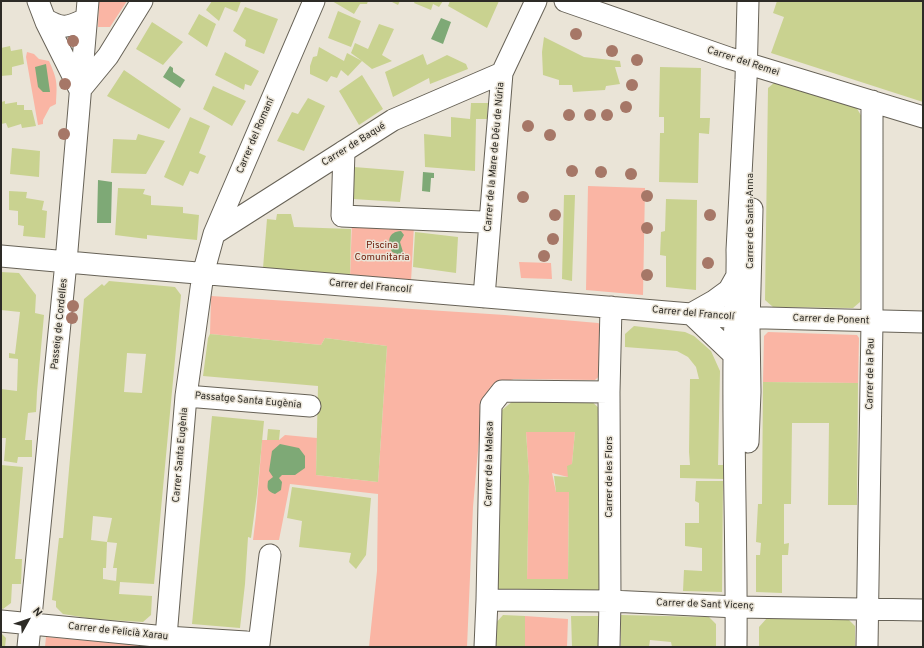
<!DOCTYPE html>
<meta charset="utf-8">
<style>
body{margin:0}
#map{position:relative;width:924px;height:648px;overflow:hidden;background:#eae4d7;font-family:Overpass,sans-serif}
canvas{display:block}
.frame{position:absolute;inset:0;border:2px solid #2d2b26;pointer-events:none}
.north{position:absolute;left:8px;top:600px;width:40px;height:40px;-webkit-text-stroke:3px #eae4d7;paint-order:stroke;rotate:50deg;font-size:11px;font-weight:700;line-height:16px;text-align:center;color:#2d2b26}
.north::after{content:'';display:block;margin:auto;width:14px;height:18px;background:#2d2b26;clip-path:polygon(50% 0,100% 100%,50% 72%,0 100%)}
</style>
<div id="map">
<canvas width="924" height="648"></canvas>
<div class="frame"></div>
<div class="north">N</div>
</div>
<script>
const c = document.querySelector('canvas').getContext('2d');
c.lineJoin = 'round';
function fillPath(path, color) { c.fillStyle = color; c.fill(path, 'evenodd'); }
function strokePath(path, color, width, dash) { c.strokeStyle = color; c.lineWidth = width; c.lineCap = dash ? 'butt' : 'round'; c.setLineDash(dash || []); c.stroke(path); }
function drawText(font, color, halo, rows, align = 'center') {
  c.font = font + ' Overpass,sans-serif'; c.lineWidth = 3; c.setLineDash([]); c.textBaseline = 'middle'; c.strokeStyle = halo; c.fillStyle = color; for (const [text, x, y, turn = 0] of rows) {
    c.save(); c.translate(x, y); c.rotate((+turn || 0) * Math.PI / 180); c.textAlign = isNaN(turn) ? turn : align; if (halo) c.strokeText(text, 0, 0); c.fillText(text, 0, 0); c.restore();
  }
}
fillPath(new Path2D(`
 M99 1H127L110 27H98Z
 M27 52 34 54 39 59 49 61C58 81 57 84 56 104L50 107 43 120V124L38 125 26 57Z
 M588 186 645 188 643 295 586 290Z
 M352 220 414 225 411 282 350 278Z
 M519 262 551 263 552 279 521 278Z
 M211 296 505 315 598 323 602 325 604 372 595 380 514 379 501 383 482 405 473 507 467 647H369L377 571 378 494 290 484 279 540H253L256 515 262 440H279L285 435 317 438 316 475 378 482 387 346 325 338 321 345 210 334Z
 M768 332 857 335 859 338 858 383 763 382 764 336Z
 M526 432H575L572 464 568 477 552 473 556 492H569L568 579H527L529 476Z
 M525 616 568 619 567 647H525Z
 M46 637 158 647H45Z`), '#fab5a4');
fillPath(new Path2D(`
 M441 18 451 22 443 44 431 39Z
 M46 64 50 92H43L38 87 35 67Z
 M170 66 173 68V72L185 80 180 88 163 77Z
 M423 172 434 173V178H431L430 192 422 191Z
 M98 180 112 182 111 223H97Z
 M401 231 404 235 400 242 403 252 399 255 392 252C387 241 388 232 401 231Z
 M280 444 299 448 305 456V468L295 475H282L279 478 282 482 281 490 275 494C267 491 267 489 268 481L273 477 269 471 272 451Z`), '#7ea976');
fillPath(new Path2D(`
 M212 1H241L237 12 225 7 219 21 206 10Z
 M332 1H368L367 4H360L354 14Z
 M390 1H400L398 5Z
 M415 1H443L439 7 433 4 431 10 414 3Z
 M450 1H499L487 28 448 6Z
 M777 1H923V102L771 53 784 17 773 13Z
 M245 7 278 19 264 54 245 46 246 40 233 31Z
 M338 11 361 21 351 47 328 38Z
 M199 14 216 24 207 47 188 34Z
 M152 22 183 42 163 65 136 49Z
 M379 24 394 29 382 55 392 61 372 69 362 61 348 76 341 70 337 78 331 76 327 82 310 74V66L313 57 317 56 319 47 344 61 347 53 362 61 351 53 355 43 368 49Z
 M544 37 584 57 620 61 621 67H615L620 84 606 86 605 90 573 92 572 85H559V80L543 75 542 52Z
 M10 46 11 51 22 49 24 64 12 67V75L1 76V48Z
 M225 52 259 71 251 86 245 84 244 90 215 75Z
 M423 54 427 65 447 55 466 64 468 69 430 84 429 78 393 97 385 72Z
 M660 67 701 68 700 118H710L709 134 699 133 698 183 659 182 660 133H664V117H659Z
 M124 70 181 109 169 129 107 96Z
 M362 75 383 109 359 125 339 91Z
 M775 82 856 107 862 117 860 302 853 308 773 307 765 300 768 88Z
 M213 86 246 101 232 126 203 109Z
 M308 98 325 106 304 151 277 141 292 112 298 114Z
 M5 101V104L17 102V105H24V110H32L36 126 22 128 21 124 8 128 6 123 1 124V102Z
 M471 103H488L487 119H476L475 171 425 167 424 134 451 137V117L470 119Z
 M190 117 210 126 199 153 206 156 198 174 190 171 183 186 164 177Z
 M138 134 165 141 146 174 111 173 113 139 136 140Z
 M12 148 40 151 39 177 10 174Z
 M354 167 404 171 400 202 353 199Z
 M118 188 145 189 143 194 151 196V205L183 207V213L199 215 197 240 147 235V239L115 235Z
 M9 191 27 192 26 198 44 201 42 210 47 211 45 238 23 236 24 226 18 225V211L9 210Z
 M564 195H575L572 281 562 279Z
 M666 199 697 200 696 290 666 287V256L660 255 661 232 665 231Z
 M277 214H291L294 227 351 229 350 278 263 268 267 219 276 220Z
 M415 232 458 237 456 273 413 267Z
 M1 272 19 273 36 295 35 313 44 315 37 392 36 412 28 413 25 440H32V457H18L17 463 4 461 6 438H1V389L17 391 18 359 9 358V353L15 354 20 312 1 310Z
 M109 281 175 287 181 295 154 584 120 582 119 594 152 596 151 615 143 622 93 619 63 614 56 607V601L52 600 59 538H63L84 299 102 284 104 286ZM127 353 146 354 142 393 124 392ZM93 516 112 518 107 542 117 543 113 568H117L116 581 103 579V568H106L107 542 91 540Z
 M634 326 685 332 694 336 711 351 720 371 718 465H724V479L680 478V465H690L689 452 690 379H699L696 367 688 357 677 351 625 347V334Z
 M210 334 321 345 325 338 387 346 378 482 316 475 318 386 203 376 208 338Z
 M763 382 858 383 857 505H828L829 423H792L791 504H784V544L789 543 788 555H782V593L756 592V555H760L761 543 756 542 758 504H762Z
 M590 400 600 409 599 591 495 595 502 410 513 401ZM526 432H575L572 464 567 466 568 477 554 476 556 492H569L568 579H527L529 476Z
 M212 416 264 421 257 494 251 538 248 537 245 584 240 628 192 624Z
 M268 429 280 430 279 440H267Z
 M1 465 23 467 15 559H22L21 584H12L11 603 3 609 1 608Z
 M696 481H723L722 592 683 591 684 570 702 571V548L685 546V523H699V503L695 501Z
 M292 487 371 498 366 555 356 569 349 562 351 553 299 547 302 521 287 518Z
 M503 615 525 616V647H495V624Z
 M621 615 709 617 716 624V647H672L671 642 650 640 649 647H621Z
 M571 616H599V647H572Z
 M767 618 849 620 855 626V647H759V627Z
 M1 633 6 638 5 647H1Z`), '#c9d290');
const street = new Path2D(`
 M38 1 46 22 80 90
 M565 1 729 58 923 117
 M45 19C63 30 68 27 86 19
 M80 90 108 56 142 1
 M344 151 342 216 482 222
 M214 234 393 120 502 73
 M1 256 101 265 727 317 923 322
 M484 297 502 73 536 1
 M691 314 714 301 729 290 738 274
 M691 314 734 355
 M186 396 310 406
 M748 442 750 392 749 326 752 209
 M487 600 610 601 737 607 923 610
 M1 621 166 637 246 642 259 644 270 555
 M166 637 186 396 203 274 214 234 314 1
 M28 647 66 262 88 1
 M485 647 487 600 491 405 502 391 609 392
 M609 647 610 601 609 392 611 307
 M736 647C737 550 733 453 734 356 734 321 738 286 737 250L746 80 748 1
 M867 647 872 321V101`);
strokePath(street, '#676257', 23);
strokePath(street, '#fff', 21);
c.fillStyle = '#a67767';
for (const [x, y] of [
 [576,34],
 [73,41],
 [612,51],
 [637,60],
 [65,84],
 [632,85],
 [626,107],
 [569,115],
 [590,115],
 [607,115],
 [528,126],
 [64,134],
 [550,135],
 [572,171],
 [601,172],
 [631,174],
 [647,196],
 [523,197],
 [555,215],
 [710,215],
 [647,228],
 [553,239],
 [544,256],
 [708,263],
 [647,275],
 [73,306],
 [72,318]
]) { c.beginPath(); c.arc(x, y, 6, 0, 2 * Math.PI); c.fill(); }
drawText('10px', '#2d2b26', '#eae4d7', [
 ["Carrer del Remei",743,62,18],
 ["Carrer del Romaní",256,136,-67],
 ["Carrer de Baqué",354,145,-32],
 ["Carrer de la Mare de Déu de Núria",495,157,-85],
 ["Carrer de Santa Anna",751,221,-90],
 ["Carrer del Francolí",370,287,5],
 ["Carrer del Francolí",693,314,5],
 ["Carrer de Ponent",831,320,2],
 ["Passeig de Cordelles",60,324,-84],
 ["Carrer de la Pau",871,374,-89],
 ["Passatge Santa Eugènia",248,401,5],
 ["Carrer Santa Eugènia",181,455,-85],
 ["Carrer de la Malesa",490,464,-89],
 ["Carrer de les Flors",610,477,-90],
 ["Carrer de Sant Vicenç",705,605,2],
 ["Carrer de Felicià Xarau",118,632,6]
]);
drawText('10px', '#6e1e0c', '#eae4d7', [
 ["Piscina",382,246],
 ["Comunitaria",382,258]
]);
</script>
